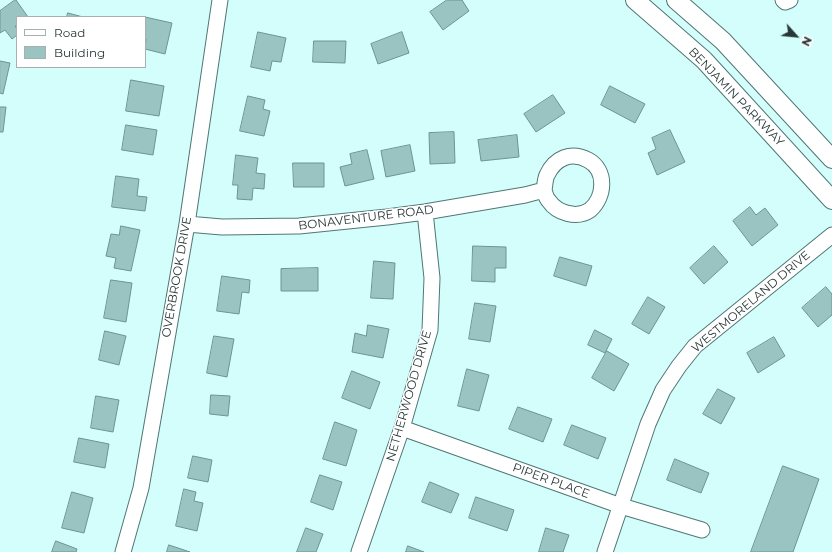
<!DOCTYPE html>
<style>
body{margin:0}
#map{position:relative;width:832px;height:552px;overflow:hidden;background:#d3fefb;font-family:Montserrat,sans-serif}
canvas{display:block}
.legend{position:absolute;left:16px;top:16px;width:130px;height:52px;box-sizing:border-box;background:#fff;border:1px solid #a8afaf;margin:0;padding:5px 7px;list-style:none;font-size:12px;color:#263736}
.legend li{display:flex;align-items:center;gap:8px;height:20px}
.legend b{width:20px;border:1px solid #a8afaf}
.north{position:absolute;left:776px;top:16px;width:40px;height:40px;-webkit-text-stroke:3px #fff;paint-order:stroke;rotate:117deg;font-size:11px;font-weight:700;line-height:16px;text-align:center;color:#263736}
.north::after{content:'';display:block;margin:auto;width:14px;height:18px;background:#263736;clip-path:polygon(50% 0,100% 100%,50% 72%,0 100%)}
</style>
<div id="map">
<canvas width="832" height="552"></canvas>
<ul class="legend">
<li><b style="height:5px;background:#fff"></b>Road</li>
<li><b style="height:11px;background:#9ac4c1"></b>Building</li>
</ul>
<div class="north">N</div>
</div>
<script>
const c = document.querySelector('canvas').getContext('2d');
c.lineJoin = 'round';
function fillPath(path, color) { c.fillStyle = color; c.fill(path, 'evenodd'); }
function strokePath(path, color, width, dash) { c.strokeStyle = color; c.lineWidth = width; c.lineCap = dash ? 'butt' : 'round'; c.setLineDash(dash || []); c.stroke(path); }
function drawText(font, color, halo, rows, align = 'center') {
  c.font = font + ' Montserrat,sans-serif'; c.lineWidth = 3; c.setLineDash([]); c.textBaseline = 'middle'; c.strokeStyle = halo; c.fillStyle = color; for (const [text, x, y, turn = 0] of rows) {
    c.save(); c.translate(x, y); c.rotate((+turn || 0) * Math.PI / 180); c.textAlign = isNaN(turn) ? turn : align; if (halo) c.strokeText(text, 0, 0); c.fillText(text, 0, 0); c.restore();
  }
}
const building = new Path2D(`
 M15 0H16L28 17H17V25L15 26 17 29V35L12 39 5 30 0 33V11Z
 M447 0H462L469 11 443 30 430 12Z
 M68 13 83 17H67Z
 M145 17 172 23 165 54 145 49 146 39H145Z
 M258 32 286 38 281 62 272 61 270 71 251 67Z
 M402 32 409 53 378 64 371 44Z
 M314 41H346L345 63 313 62Z
 M0 61 10 63 3 94 0 93Z
 M131 80 164 86 159 116 126 111Z
 M610 86 645 104 635 123 601 105Z
 M553 95 565 113 536 132 524 114Z
 M248 96 265 100 263 109 270 111 264 136 240 131Z
 M0 107H6L3 132H0Z
 M126 125 157 130 153 155 122 150Z
 M670 130 685 162 657 175 648 153 656 149 652 138Z
 M454 132 455 163 430 164 429 133Z
 M517 135 519 157 481 161 478 140Z
 M410 145 415 171 386 177 381 151Z
 M367 150 374 179 345 186 340 167 352 164 350 154Z
 M236 155 258 158 256 173 265 174 264 189 253 188 252 200 237 199 238 185H233Z
 M293 163H324V187H294Z
 M116 176 139 179 137 196 147 197 145 211 112 207Z
 M750 207 756 215 765 208 778 225 752 246 733 221Z
 M121 226 140 230 131 271 114 268 116 258 106 256 111 234 119 235Z
 M473 246 506 247V268H495V282L472 281Z
 M714 246 728 262 704 284 690 268Z
 M560 257 592 266 586 286 554 276Z
 M374 261 395 263 393 299 371 298Z
 M318 268V291H281V269Z
 M222 276 250 280 249 293 242 292 239 314 217 311Z
 M111 280 132 283 126 322 104 318Z
 M826 287 832 294V315L818 327 802 308Z
 M648 297 665 307 649 334 632 324Z
 M475 303 496 306 490 342 469 339Z
 M368 325 389 329 383 358 352 352 355 333 366 336Z
 M595 330 612 339 605 353 588 345Z
 M105 331 126 336 119 365 99 360Z
 M214 336 234 339 227 377 207 373Z
 M774 337 785 356 758 373 747 353Z
 M607 351 629 364 614 391 592 378Z
 M467 369 489 375 479 411 458 406Z
 M352 371 380 382 370 409 342 398Z
 M718 389 735 398 721 424 703 414Z
 M211 395 230 396 228 416 210 414Z
 M96 396 119 400 113 432 91 428Z
 M518 407 552 419 543 442 509 429Z
 M335 422 357 430 346 466 323 459Z
 M572 425 606 438 598 459 564 445Z
 M79 438 109 444 105 468 74 462Z
 M193 456 212 460 208 482 188 478Z
 M675 459 709 473 701 493 667 480Z
 M783 466 819 479 793 552H751Z
 M320 475 342 482 333 510 311 502Z
 M430 482 459 494 451 513 422 502Z
 M184 489 196 492 194 501 203 503 197 531 176 526Z
 M72 492 93 498 84 533 62 528Z
 M476 497 514 510 507 531 469 518Z
 M306 528 323 534 316 552H297Z
 M546 528 569 535 563 552H539Z
 M56 541 77 549 76 552H52Z
 M169 545 190 552H167Z
 M408 546 424 552H406Z`);
fillPath(building, '#9ac4c1');
strokePath(building, '#6c9492', 1);
const minor = new Path2D(`
 M783 0 785 2 790 0
 M187 224 222 227 299 226 387 217 425 212 525 195 544 190C545 193 546 198 549 201 557 213 577 219 590 210 605 197 607 170 588 160 571 151 555 158 547 175 545 179 545 185 544 190
 M402 428 621 506 702 530
 M123 552 141 488 187 224 220 0
 M359 552 402 428 430 330 432 278 425 212
 M605 552 648 424 663 390 679 366 695 346 832 235`);
const major = new Path2D(`
 M635 0 704 60 832 200
 M676 0 723 41 832 159`);
strokePath(minor, '#4f7774', 17);
strokePath(major, '#4f7774', 20);
strokePath(minor, '#fff', 15);
strokePath(major, '#fff', 18);
drawText('12px', '#263736', '#fff', [
 ["BENJAMIN PARKWAY",736,97,46],
 ["BONAVENTURE ROAD",366,218,-7],
 ["OVERBROOK DRIVE",177,277,-80],
 ["WESTMORELAND DRIVE",751,302,-40],
 ["NETHERWOOD DRIVE",409,396,-74],
 ["PIPER PLACE",551,481,20]
]);
</script>
